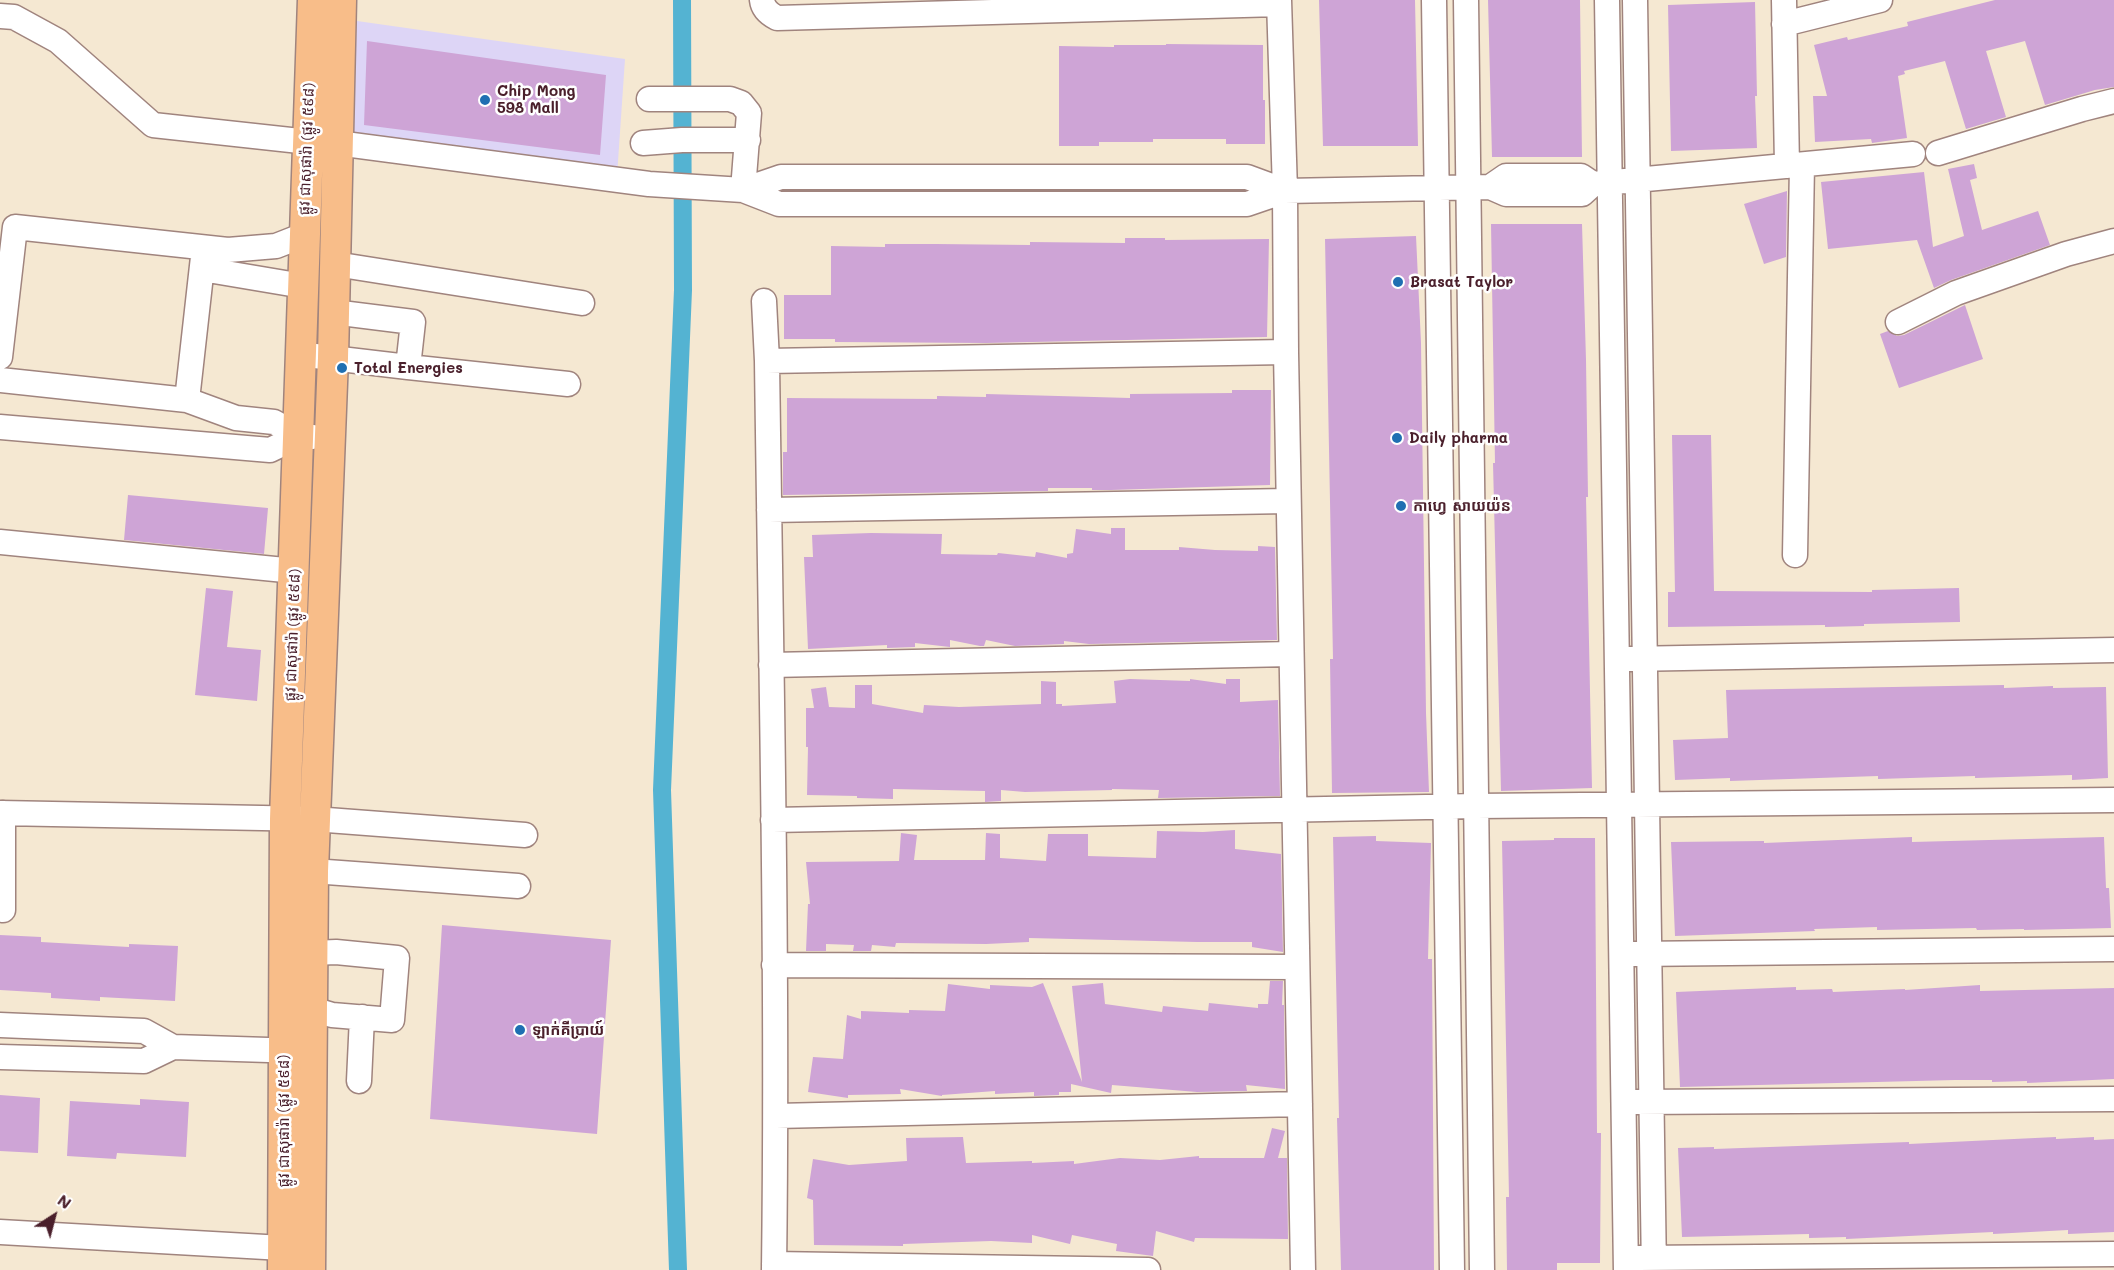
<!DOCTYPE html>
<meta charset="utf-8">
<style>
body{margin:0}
#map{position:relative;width:2114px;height:1270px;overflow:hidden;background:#f5e8d2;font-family:Mali,sans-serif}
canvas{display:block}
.north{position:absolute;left:24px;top:1186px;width:60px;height:60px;-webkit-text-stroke:4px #fff;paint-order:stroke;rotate:36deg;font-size:16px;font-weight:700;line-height:24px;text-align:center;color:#4a1f2b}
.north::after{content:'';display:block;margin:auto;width:21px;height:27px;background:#4a1f2b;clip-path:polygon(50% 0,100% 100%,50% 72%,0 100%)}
</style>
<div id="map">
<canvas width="2114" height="1270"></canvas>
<div class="north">N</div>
</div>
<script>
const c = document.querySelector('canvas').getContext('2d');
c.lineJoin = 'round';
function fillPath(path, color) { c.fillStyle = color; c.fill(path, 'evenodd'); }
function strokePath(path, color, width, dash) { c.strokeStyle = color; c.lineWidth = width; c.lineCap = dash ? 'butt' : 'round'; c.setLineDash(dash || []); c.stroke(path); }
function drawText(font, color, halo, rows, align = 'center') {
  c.font = font + ' Mali,"Noto Sans Khmer",sans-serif'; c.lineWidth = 5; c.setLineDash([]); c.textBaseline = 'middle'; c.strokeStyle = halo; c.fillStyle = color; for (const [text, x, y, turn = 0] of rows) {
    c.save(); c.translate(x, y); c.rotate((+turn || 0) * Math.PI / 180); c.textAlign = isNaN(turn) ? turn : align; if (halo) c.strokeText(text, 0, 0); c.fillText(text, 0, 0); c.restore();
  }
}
fillPath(new Path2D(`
 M350 20 625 59 617 176 346 140Z`), '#ddd5f6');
strokePath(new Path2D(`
 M678 1270 662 790 683 290 682 0`), '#54b3d2', 18);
fillPath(new Path2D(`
 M1319 0H1415L1418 146H1323Z
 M1488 0H1580L1582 157H1492Z
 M1995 0H2114V87L2095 90 2045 105 2025 41 1986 51 2006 117 1966 129 1945 61 1904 71 1905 74 1898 76 1907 138 1872 143 1871 139 1815 142 1813 96H1827L1814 45 1847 37 1848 40 1908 26 1907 22Z
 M1755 2 1757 96H1755L1757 148 1671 151 1668 5Z
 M367 41 606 75 600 155 364 125Z
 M1166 44 1263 45V100H1265V144H1226V139H1153V142H1099V146H1059V46L1114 47V45H1166Z
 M1974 164 1977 178 1970 180 1982 230 2038 211 2050 245 1951 280 1934 288 1917 240 1828 249 1821 182 1924 172 1933 247 1964 236 1948 169Z
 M1787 191 1786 257 1764 264 1744 204Z
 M1491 224H1582L1586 360 1588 497H1586L1592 788 1501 791 1493 463H1495Z
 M1416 236 1421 343 1426 713 1429 792 1332 793 1330 659H1333L1325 239Z
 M1125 238H1165V240L1269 239 1267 337 986 343 835 342V339H784V295H831V246L885 247V244H936L1030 245V242L1125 243Z
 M1965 305 1983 359 1899 388 1880 334 1888 331 1897 336 1904 335Z
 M1232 390H1271L1270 485 1111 490H1092V488H1048V491L783 495V452H787V398L937 399V396L986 397V394L1130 398V394L1232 393Z
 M1672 435H1711L1714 591 1872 592V590L1959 588 1960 622 1864 624V626L1825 627V625L1668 627V592H1675Z
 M128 495 268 508 264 554 124 540Z
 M1111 528H1125V550H1179V547L1215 550 1258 551V546L1275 547 1277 640 1089 644 1064 641V644L1015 646 986 640 984 646H980L950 640V647L915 643V647L887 648V645L808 649 804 557H813L812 535 871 533 942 534 941 554 997 555 998 553 1035 557 1036 552 1067 558V554L1073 553 1076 529 1111 534Z
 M206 588 233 591 227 647 261 650 257 701 195 695Z
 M1130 679 1190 681V679L1226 684V679H1240V702L1278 700 1280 796 1158 798 1159 790 1112 789V790L1025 792 1001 790V801L985 802V791L893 789V799L857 798V796L807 795 808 747H806V708H814L811 689 826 687 829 707 855 708V685H872V704L923 713 924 705 959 707 1041 704V681L1056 682V704H1062V706L1116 703 1114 681Z
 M2004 685V688L2053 686V688L2106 687 2108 778 2072 780V775L1975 778V776L1878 779V776L1730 781V778L1675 780 1673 740 1728 738 1726 690Z
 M1235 830V849L1281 854 1283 952 1252 947V942H1197L1029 938V942L986 944 896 943 895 947 872 945 871 951H853L854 945 826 944V951H806L808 904H810L806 862 899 861 901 833 917 835 914 860H985L986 833 1000 834V858L1046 861 1048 834H1088V856L1156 858 1157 831 1203 832Z
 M1376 836V841L1431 843 1428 959H1432L1434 1270H1341L1337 1118H1339L1333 837Z
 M1912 837V842L2104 837 2106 888H2109L2111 928 2024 930V929L1977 930 1976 928 1877 930V927L1814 929 1815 931 1675 936 1671 842 1764 841V843Z
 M1554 838H1595L1597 1133H1601L1600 1263H1557V1270H1507L1506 1197H1509L1502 841 1554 840Z
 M442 925 611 940 597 1134 430 1119Z
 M0 935 41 937V942L129 947V944L178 946 175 1001 100 997V1001L51 998V993L0 990Z
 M1270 981H1283L1282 1005H1284L1285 1089 1246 1085 1247 1091 1197 1092 1112 1085 1111 1093 1071 1084V1092H1059V1095L1034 1096V1092L995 1094V1091L942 1095V1096L900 1089 901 1094 848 1095V1098L808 1092 813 1057 843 1059 847 1015 861 1019V1011L909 1013V1010L945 1011 948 984 990 989V985L1032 987 1043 983 1082 1082 1072 986 1103 983 1105 1004 1162 1012 1163 1006 1208 1011 1209 1003 1258 1008V1004H1268Z
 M1980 985V991L2114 988V1079L2027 1083V1081L1992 1082V1080H1955L1680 1087 1676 992 1796 987V990L1832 989 1833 992 1905 989V990Z
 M0 1095 40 1098 38 1153 0 1151Z
 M140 1099 189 1102 186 1157 117 1153 116 1159 67 1156 70 1101 140 1105Z
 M1272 1128 1285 1131 1278 1158H1287L1288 1239 1195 1238 1194 1242 1156 1231 1153 1256 1116 1251 1117 1244 1072 1235 1070 1244 1032 1235V1243L991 1241 903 1244V1246L814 1245 813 1200 807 1198 813 1159 849 1165 907 1161 906 1138 963 1137 966 1163 1032 1161V1163L1074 1161V1164L1120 1158 1160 1160 1199 1156V1158H1264Z
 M2056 1137V1139L2094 1137V1140L2114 1139V1232L2068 1234V1230L1993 1234V1232L1846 1239V1237L1809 1238V1234L1682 1237 1678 1148 1714 1147V1149L1909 1142V1144Z`), '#cea4d6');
const minor = new Path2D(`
 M762 0C763 9 769 14 777 18L1279 4
 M1279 0 1285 191 1286 352 1303 1270
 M1434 0 1452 1270
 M1466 0 1482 1270
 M1607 0 1626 1270
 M1635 0 1654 1270
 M1784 0 1787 166
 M0 16 14 17 58 41 153 125 309 142 337 143 649 184 743 190 779 204H1247L1285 191 1490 187
 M1784 24 1880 0
 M649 99H730L741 103 749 113 743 190
 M643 143 682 140H748
 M1938 153 2082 109 2114 101
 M1506 176H1581L1593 184 1582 194H1506L1490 187Z
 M1593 184 1913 154
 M743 190 781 177H1247L1285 191
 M335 264 582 303
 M202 269 303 286
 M764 301 767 361C771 664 778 967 774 1270
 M1898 322 1956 293 2066 254 2114 241
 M315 356 408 367 413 322 333 312
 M0 357 15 227 228 250 276 246 304 235
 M767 361 1286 352
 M408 367 568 384
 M0 380 187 400 236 418 274 422 299 436 313 437
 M187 400 204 248
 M0 427 270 450 299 436
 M769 510 1288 501
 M0 542 295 571
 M1795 555 1802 165
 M1629 659 2114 650
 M771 665 1291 654
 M0 813 314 819 525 835
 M773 820 1476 806 2114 800
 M313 871 518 886
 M3 910V813
 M1633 954 2114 949
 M774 965 1297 967
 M297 1009H312L332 1015 392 1020 397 958 336 952 313 953
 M0 1025 144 1031 173 1047
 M0 1057 144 1061 173 1047 300 1051
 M359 1081 362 1017
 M1635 1102 2114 1099
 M776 1116 1300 1104
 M0 1232 283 1248
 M1639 1258 2114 1254
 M774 1264 1148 1270`);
const major = new Path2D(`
 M283 1270 285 819 313 0
 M310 1270 313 871 333 358 341 0`);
strokePath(minor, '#a0847e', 27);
strokePath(major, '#a0847e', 33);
strokePath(minor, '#fff', 24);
strokePath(major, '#f8bd89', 30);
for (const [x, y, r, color] of [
 [485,100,6,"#1f6fb2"],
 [1398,282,6,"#1f6fb2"],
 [342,368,6,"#1f6fb2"],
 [1397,438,6,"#1f6fb2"],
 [1401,506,6,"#1f6fb2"],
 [520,1030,6,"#1f6fb2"]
]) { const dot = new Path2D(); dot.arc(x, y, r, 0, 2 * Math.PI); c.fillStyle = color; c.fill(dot); strokePath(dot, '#fff', 2); }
drawText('bold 15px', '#4a1f2b', '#fff', [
 ["Chip Mong",497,91],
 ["598 Mall",497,108],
 ["Brasat Taylor",1410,282],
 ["Total Energies",354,368],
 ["Daily pharma",1409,438],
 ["កាហ្វេ សាយយ៉ន",1413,506],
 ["ឡាក់គីប្រាយ៍",532,1030]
], 'left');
drawText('15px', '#4a1f2b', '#fff', [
 ["ផ្លូវ ជាសុផារ៉ា (ផ្លូវ ៥៩៨)",307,149,-88],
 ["ផ្លូវ ជាសុផារ៉ា (ផ្លូវ ៥៩៨)",293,635,-88],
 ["ផ្លូវ ជាសុផារ៉ា (ផ្លូវ ៥៩៨)",284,1121,-90]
]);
</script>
